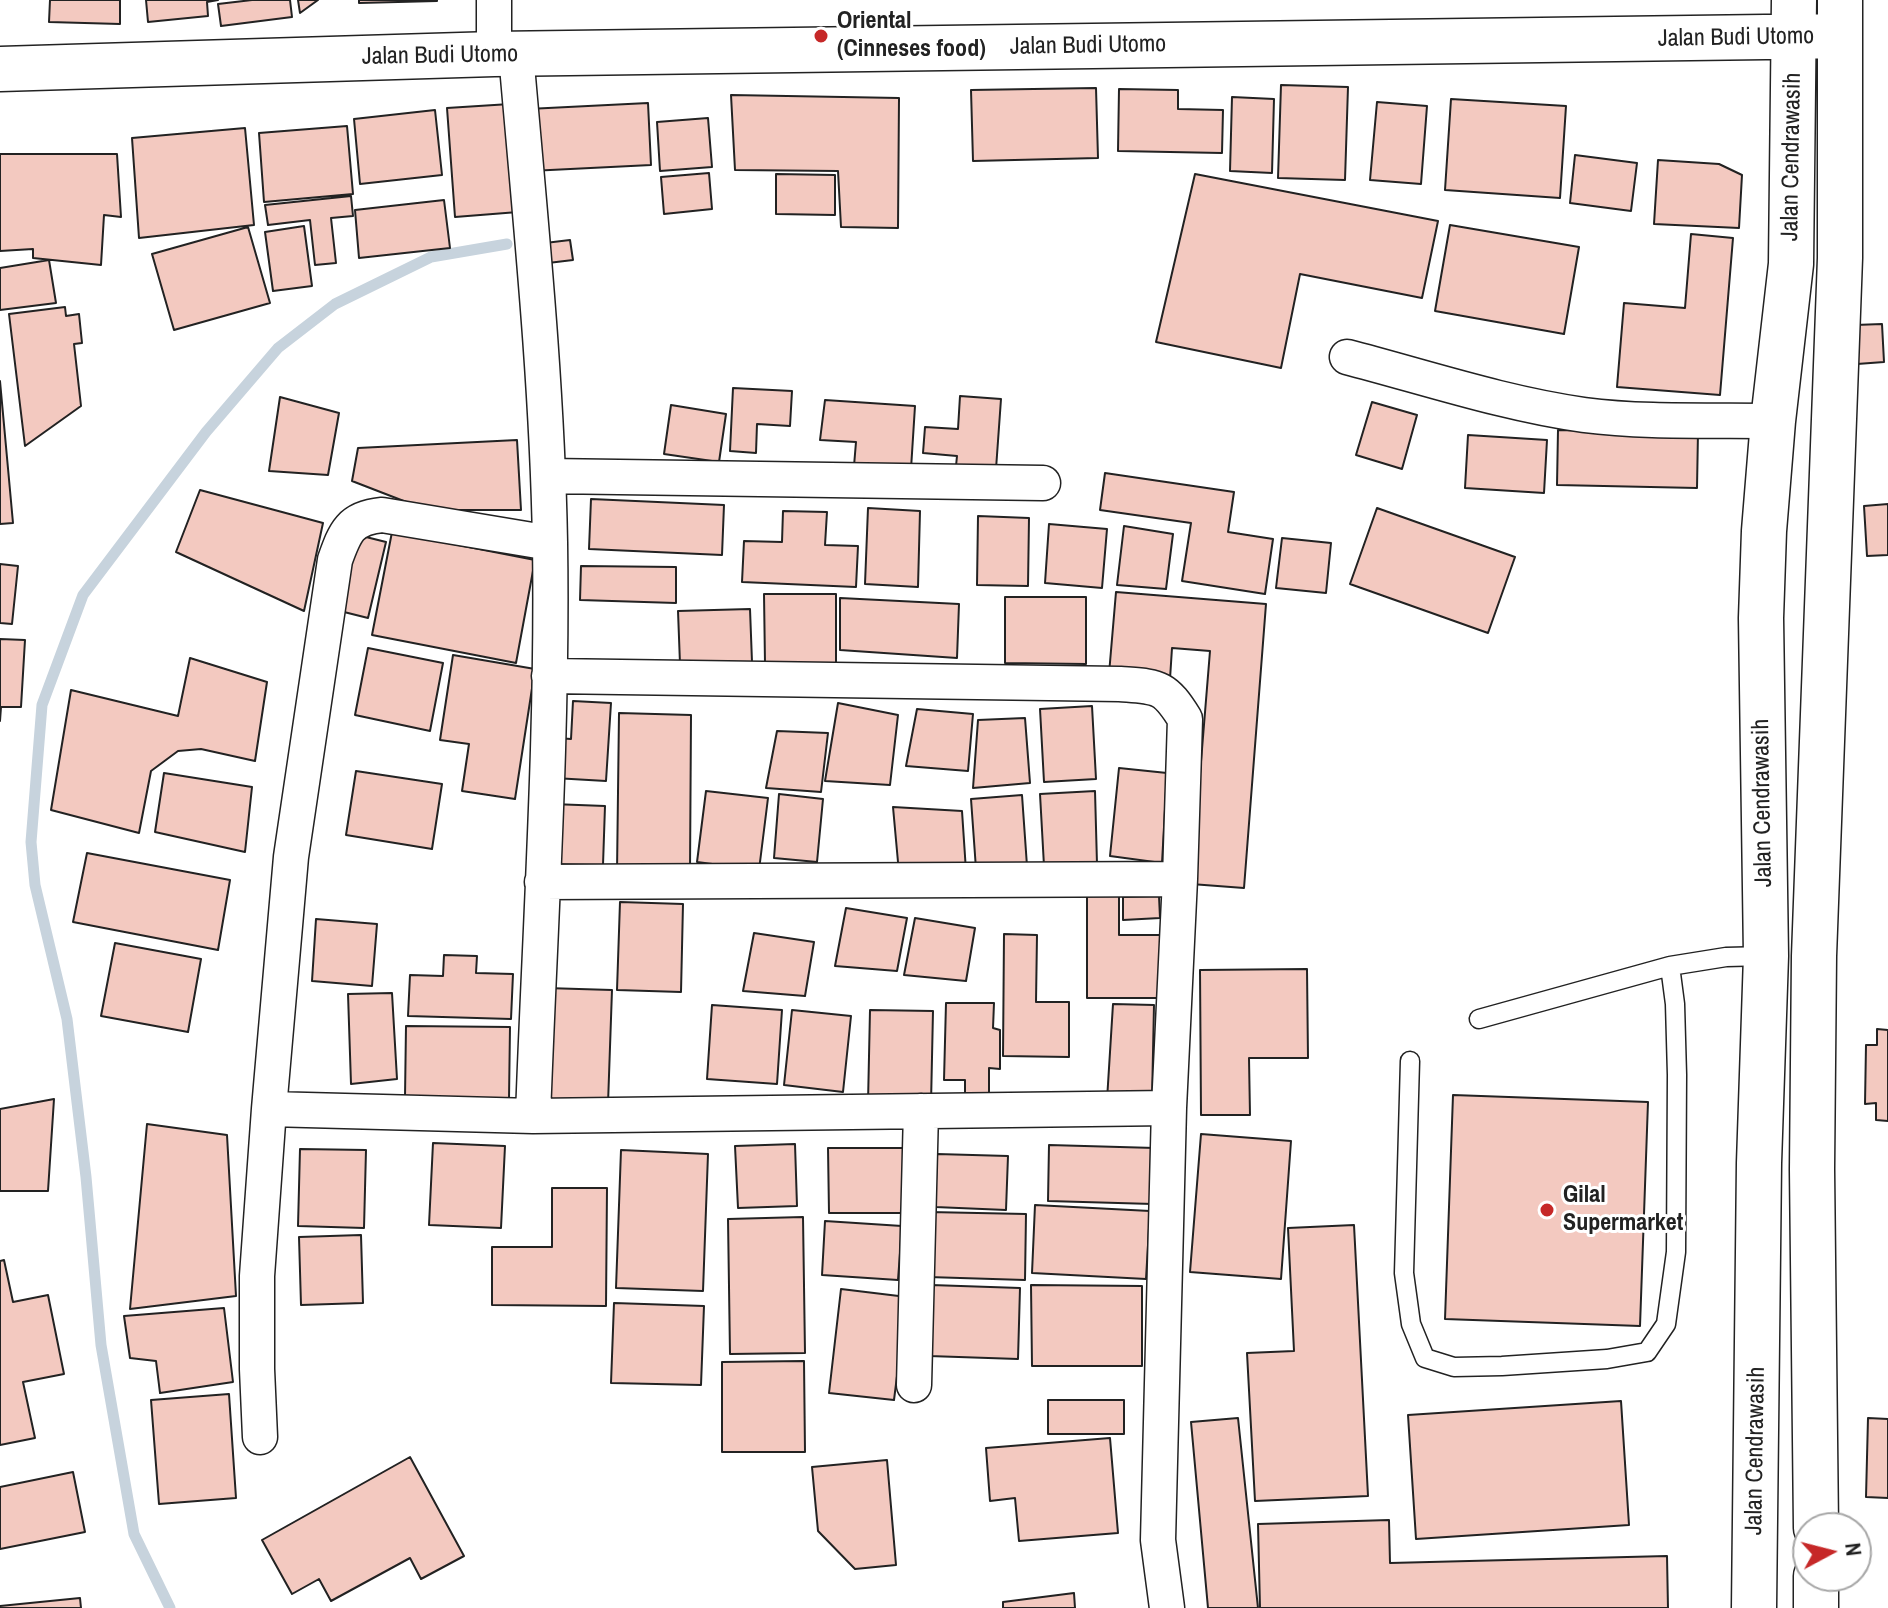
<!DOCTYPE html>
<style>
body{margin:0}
#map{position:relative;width:1888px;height:1608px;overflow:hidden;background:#fff;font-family:"Archivo Narrow",sans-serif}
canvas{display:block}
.north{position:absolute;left:1792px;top:1512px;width:80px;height:80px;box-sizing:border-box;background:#fff;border:2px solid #a7a7a7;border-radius:50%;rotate:83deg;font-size:22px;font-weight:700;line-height:32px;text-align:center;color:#222}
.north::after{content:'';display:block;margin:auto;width:28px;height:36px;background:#c62828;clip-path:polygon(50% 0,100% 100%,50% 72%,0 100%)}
</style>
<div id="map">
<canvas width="1888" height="1608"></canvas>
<div class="north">N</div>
</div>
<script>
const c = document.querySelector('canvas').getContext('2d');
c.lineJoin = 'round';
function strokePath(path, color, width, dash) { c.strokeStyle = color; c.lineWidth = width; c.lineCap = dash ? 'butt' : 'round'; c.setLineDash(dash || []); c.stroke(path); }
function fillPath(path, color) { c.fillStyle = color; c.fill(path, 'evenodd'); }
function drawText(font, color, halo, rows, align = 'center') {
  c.font = font + ' "Archivo Narrow",sans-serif'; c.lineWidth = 6; c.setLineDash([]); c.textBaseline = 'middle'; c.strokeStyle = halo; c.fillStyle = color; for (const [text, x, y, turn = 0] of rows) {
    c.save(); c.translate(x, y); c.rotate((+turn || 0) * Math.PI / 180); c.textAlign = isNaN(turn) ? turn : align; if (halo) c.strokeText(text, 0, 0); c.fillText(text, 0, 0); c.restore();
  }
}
strokePath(new Path2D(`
 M170 1608 134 1534 101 1345 86 1177 67 1019 35 885 31 842 42 705 83 595 206 432 278 348 335 304 431 257 507 244`), '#c7d3dd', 11);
const building = new Path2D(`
 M50 0H120V24L49 22Z
 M146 0H218L207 2 208 16 148 22Z
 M252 0H290L292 17 221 26 218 4Z
 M298 0H318L300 13Z
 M359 0H437V1L359 3Z
 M1281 85 1348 87 1345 180 1278 178Z
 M1096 88 1098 158 973 161 971 90Z
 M1119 89 1178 90V109L1223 110 1222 153 1118 151Z
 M731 95 899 98 898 228 841 227 838 171 735 170Z
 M1232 97 1274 99 1272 173 1230 171Z
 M1451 99 1566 106 1560 198 1445 190Z
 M1377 102 1427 106 1421 184 1370 180Z
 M648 103 651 165 530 171 528 109Z
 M510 104 518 212 455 217 447 108Z
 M435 110 442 175 360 184 354 119Z
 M708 118 712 167 660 171 657 122Z
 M347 126 353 194 264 202 259 133Z
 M245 128 254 225 139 238 132 138Z
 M0 154H117L121 217 104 215 101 265 33 258V249L0 251Z
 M1575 155 1637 163 1631 211 1570 203Z
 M1658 160 1719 164 1742 175 1739 228 1654 224Z
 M709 173 712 209 664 214 661 177Z
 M776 174 835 175V215L776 214Z
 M1195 174 1438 221 1422 298 1300 274 1281 368 1156 342Z
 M351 196 353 216 331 218 336 263 315 265 310 220 268 225 265 205Z
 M444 200 450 248 359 258 355 210Z
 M1450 225 1579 247 1564 334 1435 311Z
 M304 226 312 286 273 291 265 232Z
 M248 227 270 303 174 330 152 254Z
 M1691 234 1733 238 1720 395 1617 387 1624 303 1685 308Z
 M570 240 573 260 548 263 545 243Z
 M49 260 56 303 0 310V268Z
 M65 307 66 316 79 314 82 343 74 344 81 406 25 446 9 314Z
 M1882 324 1884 362 1857 364 1855 325Z
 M0 381 13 523 0 524Z
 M733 388 792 391 790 426 757 424 756 453 730 451Z
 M960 396 1001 399 996 469 956 466 957 456 923 453 925 427 958 429Z
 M280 397 339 413 328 475 269 471Z
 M825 400 915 406 911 469 854 466 856 442 820 440Z
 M1372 402 1417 415 1402 469 1356 455Z
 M671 405 726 414 719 462 664 454Z
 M1558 430 1698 432 1697 488 1557 485Z
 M1468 435 1547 440 1544 493 1465 488Z
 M517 440 521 510H427L352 481 358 448Z
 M1105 473 1234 492 1228 532 1273 539 1265 594 1182 581 1191 523 1100 510Z
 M200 490 323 523 304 611 176 552Z
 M591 499 724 505 722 555 589 549Z
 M1888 504V555L1867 556 1864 506Z
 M868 508 920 511 918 587 865 584Z
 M1377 508 1515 557 1488 633 1350 584Z
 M783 511 827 512 825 545 858 546 856 587 742 582 744 541 782 542Z
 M978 516 1029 518 1028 586 977 585Z
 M1049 524 1107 529 1102 588 1045 583Z
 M1124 526 1173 534 1166 589 1117 585Z
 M392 532 535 560 516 663 372 635Z
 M354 534 386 542 368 618 336 610Z
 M1282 538 1331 543 1326 593 1276 588Z
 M0 564 18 566 12 624 0 623Z
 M581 566 676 567V603L580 600Z
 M1116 592 1266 604 1244 888 1191 884 1210 651 1172 648 1170 679 1109 674Z
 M764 594H836V663L765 664Z
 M1005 597H1086V664L1005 663Z
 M840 598 959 604 957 658 840 650Z
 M750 609 752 662 680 664 678 611Z
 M0 639 25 640 21 707H1L0 721Z
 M368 648 443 663 430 731 355 715Z
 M453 655 535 669 515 799 462 791 469 744 440 740Z
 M190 658 267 682 255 761 201 749 178 751 151 771 139 833 51 810 71 690 178 716Z
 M573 701 611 703 606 781 554 778 557 738 571 739Z
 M838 703 898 715 890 785 825 781Z
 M1092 706 1096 779 1044 782 1040 709Z
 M917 709 973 714 968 771 906 766Z
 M619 713 691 715 690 871 617 872Z
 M1025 718 1030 783 973 788 978 720Z
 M777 731 828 733 821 792 766 788Z
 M1119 768 1167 773 1162 863 1110 856Z
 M356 771 442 784 432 849 346 835Z
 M164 773 252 787 245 852 155 832Z
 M706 791 768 798 759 870 697 862Z
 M1095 791 1097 864 1044 866 1040 794Z
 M779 794 823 799 817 862 774 858Z
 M1022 795 1027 866 976 869 971 799Z
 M552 804 605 806 603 865 550 864Z
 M893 807 962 811 966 871 899 873Z
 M87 853 230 880 218 950 73 922Z
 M1087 891H1119V935H1164V998H1087Z
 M1159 896 1160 918 1123 920V897Z
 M620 902 683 904 681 992 617 990Z
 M846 908 907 918 897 971 835 966Z
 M915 918 975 928 966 981 904 975Z
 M316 919 377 924 372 986 312 981Z
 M754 933 814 942 805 996 743 991Z
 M1004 934 1037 935 1036 1002H1069V1057L1003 1056Z
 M115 943 201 959 188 1032 101 1016Z
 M444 955 477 956 476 973 513 974 511 1019 408 1016 410 975 443 976Z
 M1307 969 1308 1058H1249L1250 1115H1201L1200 970Z
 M546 988 612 990 608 1104 543 1102Z
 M392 993 397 1079 351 1084 348 994Z
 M946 1003H994L993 1028 1000 1030V1069L989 1068V1094L965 1093V1080H944Z
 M1113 1004 1154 1005 1152 1100H1107Z
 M712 1005 782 1010 777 1084 707 1079Z
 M792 1010 851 1016 843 1092 784 1085Z
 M870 1010 933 1011 931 1104 868 1103Z
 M406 1026 510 1027 509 1099 405 1097Z
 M1877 1029 1888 1030V1121L1876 1120V1103L1865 1104 1866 1045H1877Z
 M1453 1095 1648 1102 1640 1326 1445 1319Z
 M54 1099 48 1191H0V1109Z
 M147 1124 227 1135 236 1296 130 1309Z
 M1201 1134 1291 1141 1281 1279 1190 1272Z
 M433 1143 505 1146 501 1228 429 1225Z
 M795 1144 797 1206 738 1208 735 1146Z
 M1049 1145 1155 1148 1153 1204 1048 1201Z
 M828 1148H903V1213H829Z
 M300 1149 366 1150 364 1228 298 1226Z
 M621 1150 708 1154 703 1291 616 1288Z
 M937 1154 1008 1156 1006 1210 935 1207Z
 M552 1188H607L606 1306 492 1305V1247H552Z
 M1035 1205 1150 1211 1146 1279 1032 1273Z
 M929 1212 1026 1214 1025 1280 928 1277Z
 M803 1217 805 1353 730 1354 728 1219Z
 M825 1221 902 1226 898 1280 822 1275Z
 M1354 1225 1368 1496 1255 1501 1247 1353 1294 1351 1288 1228Z
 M361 1235 363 1303 301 1305 299 1237Z
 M4 1260 13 1302 48 1295 64 1374 23 1382 35 1438 0 1445V1261Z
 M931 1285 1020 1288 1018 1359 929 1356Z
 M1031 1285 1142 1286V1366H1032Z
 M841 1289 907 1297 894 1400 829 1393Z
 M614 1303 704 1306 701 1385 611 1383Z
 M224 1308 233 1382 160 1393 156 1361 130 1358 124 1316Z
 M804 1361 805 1452H722V1362Z
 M229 1394 236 1498 159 1504 151 1400Z
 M1048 1400H1124V1434H1048Z
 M1621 1401 1629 1525 1416 1539 1408 1415Z
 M1238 1418 1258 1608H1208L1191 1422Z
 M1868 1418 1888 1419V1498L1866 1497Z
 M1110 1438 1118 1533 1019 1541 1015 1498 990 1501 986 1448Z
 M410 1457 464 1556 421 1579 410 1558 331 1601 319 1579 292 1594 262 1540Z
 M887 1460 896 1565 855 1569 818 1531 812 1467Z
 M73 1472 85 1532 0 1549V1487Z
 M1389 1520 1390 1563 1667 1556 1668 1608H1260L1258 1524Z
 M1074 1593 1075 1608H1003V1602Z
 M80 1598 81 1608H0V1606Z`);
fillPath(building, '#f3c9c0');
strokePath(building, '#222', 2);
const lane = new Path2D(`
 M1479 1019 1670 966
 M1410 1061 1404 1273 1411 1324 1425 1358 1454 1367 1502 1366 1607 1359 1647 1352 1666 1324 1676 1252 1677 1075 1675 1004 1670 966 1726 957 1766 956`);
const street = new Path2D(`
 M494 0V54
 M516 54C530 216 547 379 550 542 553 733 540 925 533 1116L1169 1108 1158 1540 1167 1608
 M1347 357C1424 377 1505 404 1584 415 1646 423 1710 420 1773 421
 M548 476 1043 483
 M549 676 1120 684C1158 687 1164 685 1185 719L1180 879 1169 1108
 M542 882 1180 879
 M269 1109 533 1116
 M914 1385 921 1111
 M260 1437 257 1369V1276L269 1109 291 857 335 560C345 532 350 518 382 515L550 543`);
const secondary = new Path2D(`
 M0 69 494 54 1840 36
 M1816 1528 1812 1169 1814 956 1840 258V0
 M1816 1576V1608
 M1754 1608 1759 1163 1766 956 1761 618 1764 531 1773 421 1791 264 1794 0`);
strokePath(lane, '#222', 21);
strokePath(street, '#222', 37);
strokePath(secondary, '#222', 47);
strokePath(lane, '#fff', 18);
strokePath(street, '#fff', 34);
strokePath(secondary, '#fff', 44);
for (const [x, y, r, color] of [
 [821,36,8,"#c62828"],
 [1547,1210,8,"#c62828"]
]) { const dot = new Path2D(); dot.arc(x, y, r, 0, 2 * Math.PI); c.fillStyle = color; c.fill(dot); strokePath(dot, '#fff', 3); }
drawText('bold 24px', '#222', '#fff', [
 ["Oriental",837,22],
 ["(Cinneses food)",837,50],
 ["Gilal",1563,1196],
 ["Supermarket",1563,1224]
], 'left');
drawText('24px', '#222', '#fff', [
 ["Jalan Budi Utomo",1736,38,-1],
 ["Jalan Budi Utomo",1088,46,-1],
 ["Jalan Budi Utomo",440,56,-1],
 ["Jalan Cendrawasih",1792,157,-89],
 ["Jalan Cendrawasih",1763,803,-91],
 ["Jalan Cendrawasih",1756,1451,-89]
]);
</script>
